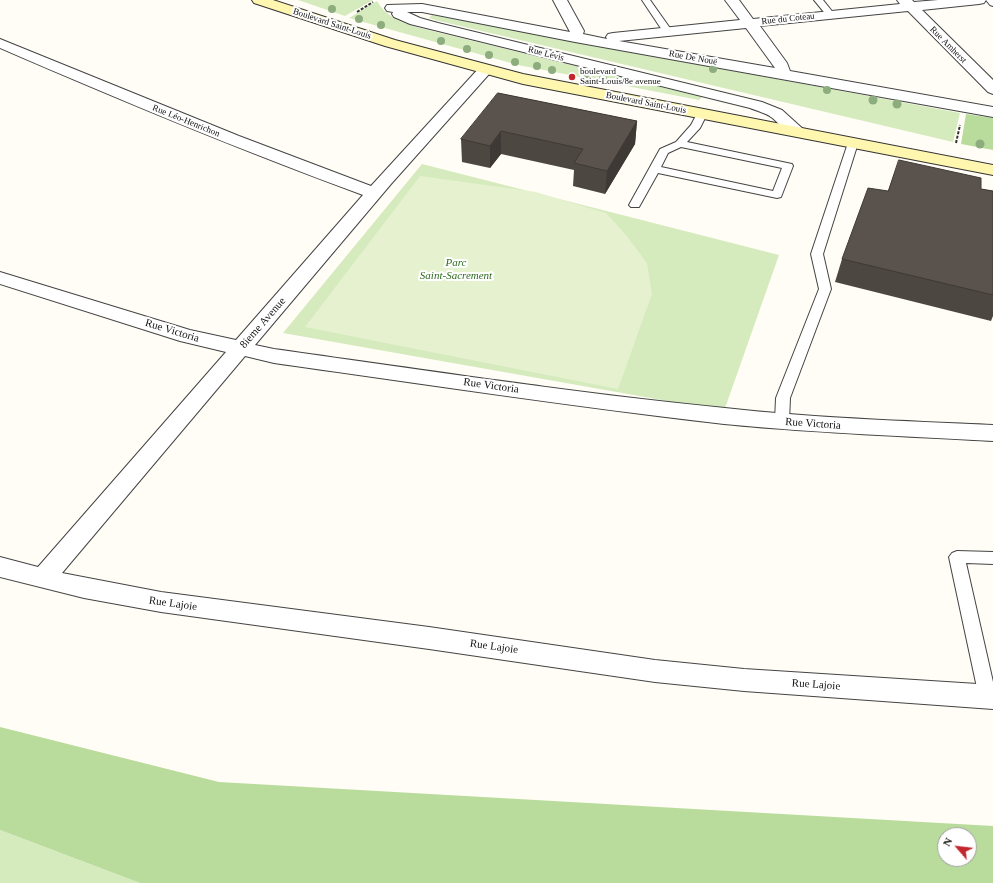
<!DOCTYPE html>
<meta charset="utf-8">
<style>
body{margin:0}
#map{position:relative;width:993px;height:883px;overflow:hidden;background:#fffdf5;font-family:"Times New Roman",serif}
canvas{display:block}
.north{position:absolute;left:937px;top:827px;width:40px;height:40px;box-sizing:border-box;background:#fff;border:1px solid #a0a0a0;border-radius:50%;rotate:298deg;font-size:11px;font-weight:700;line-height:16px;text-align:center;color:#111}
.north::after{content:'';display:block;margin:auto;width:14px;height:18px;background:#c4262e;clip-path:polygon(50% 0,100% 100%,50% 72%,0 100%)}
</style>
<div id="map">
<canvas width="993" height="883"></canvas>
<div class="north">N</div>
</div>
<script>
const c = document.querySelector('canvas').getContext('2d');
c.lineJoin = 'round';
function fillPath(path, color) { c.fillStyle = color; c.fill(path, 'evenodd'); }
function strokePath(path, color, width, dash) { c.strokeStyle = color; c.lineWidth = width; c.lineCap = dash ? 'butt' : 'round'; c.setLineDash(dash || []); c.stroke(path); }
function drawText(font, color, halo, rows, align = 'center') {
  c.font = font + ' "Times New Roman",serif'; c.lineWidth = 4; c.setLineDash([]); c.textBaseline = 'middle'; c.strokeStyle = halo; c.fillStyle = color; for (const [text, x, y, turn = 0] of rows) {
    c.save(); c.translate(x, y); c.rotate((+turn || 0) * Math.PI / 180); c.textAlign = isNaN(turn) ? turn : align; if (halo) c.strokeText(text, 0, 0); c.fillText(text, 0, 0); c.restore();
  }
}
fillPath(new Path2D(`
 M298 0H373L345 16Z
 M377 1C385 16 401 22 416 27L702 97 699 100 518 65 349 18Z
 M432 15 960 113 953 142 435 20 429 18Z
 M422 164 779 255 724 411 283 333Z
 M0 830 140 883H0Z`), '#d5ebbd');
fillPath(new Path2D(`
 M966 114 993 118V150L961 144Z
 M0 727 219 782 993 826V883H140L0 830ZM945 835H969V859H945Z`), '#b9dc9c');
fillPath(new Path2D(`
 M420 176 536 192 606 213 626 235 647 263 652 294 618 389 305 327Z`), '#e6f2cf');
const lane = new Path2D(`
 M642 0H650L672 31 670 33H664Z
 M814 0H823L835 15 834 17H828Z
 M986 0H993V6L990 5Z
 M702 111 707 114 700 128 687 142 792 164 793 166 781 197 777 198 658 173 639 207H631L629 205 660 149 676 142 691 125 698 112ZM681 147 782 168 773 191 661 167 668 153Z
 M853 140 858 143 823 254 831 289 790 398 789 421 787 424 782 426 777 424 775 421 776 398 819 289 811 254 848 143Z
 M957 551 993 552V564L966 563 993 682V703L988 704 982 702 979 697 949 557 952 553Z`);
const street = new Path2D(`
 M553 0H567L584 31 583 34 607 39 606 37 608 34 613 33 740 20 725 0H739L753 19 900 4 897 0H912L914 2 938 0H986L984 3 979 4 922 10 993 80V94L988 92 908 11 760 26 787 63 790 71 993 107V117L575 42 422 12H407L420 18 438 23 762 102 782 110 803 129 805 132 803 135C788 139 782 125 771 117 766 113 757 111 750 108L410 24 394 17 392 14 393 12 387 11 385 8 387 5 422 4 570 32ZM746 28 775 68 619 41Z
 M0 39 239 136 371 186 480 67 485 65 490 67 493 70 490 73 391 184 255 345 274 349C424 370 574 393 725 408 814 418 903 421 993 425V441C903 436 814 433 724 424 574 407 424 384 274 363L245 356 62 573 161 592 429 627 655 660 744 669 993 685V709L744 691 655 682 429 649 161 612 84 598 0 577V557L38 567 226 352 180 341 0 284V272L190 330 236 340 363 195C240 150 120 100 0 48Z`);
const secondary = new Path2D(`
 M252 0H273L395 40 523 74 993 165V175L523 84 385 46 254 3Z`);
strokePath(lane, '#444', 2);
strokePath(street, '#444', 2);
strokePath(secondary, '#333', 2);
strokePath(new Path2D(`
 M357 12 373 2
 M956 143 960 125`), '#333', 2, [3, 1.5]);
fillPath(lane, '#fff');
fillPath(street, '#fff');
fillPath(secondary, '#fff6b0');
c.fillStyle = '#8dad7f';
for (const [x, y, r] of [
 [332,9,4],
 [359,19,4],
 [381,25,4],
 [441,41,4],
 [467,49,4],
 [489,55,4],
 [515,62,4],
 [537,66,4],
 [713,69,4],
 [552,70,4],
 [586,76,4],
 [603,79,4],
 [619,82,4],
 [827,90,4],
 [873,100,4.5],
 [897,104,4.5],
 [980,144,4.5]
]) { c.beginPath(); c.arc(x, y, r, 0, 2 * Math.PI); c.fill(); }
fillPath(new Path2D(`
 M498 93 637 121 635 144 605 194 573 186 574 170 501 154 490 168 462 162 461 139Z
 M981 189 993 191V316L991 321 835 282 842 259 888 191Z`), '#4d4742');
fillPath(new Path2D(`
 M637 121 635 144 605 194 607 171Z
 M501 131V154L490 168V146Z`), '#3f3936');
const building = new Path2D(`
 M498 93 637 121 607 171 574 163 583 149 501 131 490 146 461 139Z
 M899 160 981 178V189L993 191V295L842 259 868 188 888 191Z`);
fillPath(building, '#5a524d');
strokePath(building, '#3f3936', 1);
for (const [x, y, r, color] of [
 [572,77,4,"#c4262e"]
]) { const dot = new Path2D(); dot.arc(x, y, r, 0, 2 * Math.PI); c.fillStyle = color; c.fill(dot); strokePath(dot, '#fff', 1.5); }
drawText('9px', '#111', '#fff', [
 ["Rue du Coteau",788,19,-6],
 ["Boulevard Saint-Louis",332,24,18],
 ["Rue Amherst",948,45,45],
 ["Rue Lévis",546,54,14],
 ["Rue De Nouë",693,58,10],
 ["Boulevard Saint-Louis",646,103,11],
 ["Rue Léo-Henrichon",186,121,22]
]);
drawText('9px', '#111', '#fff', [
 ["boulevard",580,72],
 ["Saint-Louis/8e avenue",580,82]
], 'left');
drawText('italic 11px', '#2f6b1f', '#fff', [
 ["Parc",456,263],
 ["Saint-Sacrement",456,276]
]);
drawText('11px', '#111', '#fff', [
 ["8ieme Avenue",263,323,-49],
 ["Rue Victoria",172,331,17],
 ["Rue Victoria",491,386,8],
 ["Rue Victoria",813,424,4],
 ["Rue Lajoie",173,604,8],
 ["Rue Lajoie",494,647,8],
 ["Rue Lajoie",816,685,4]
]);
</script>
